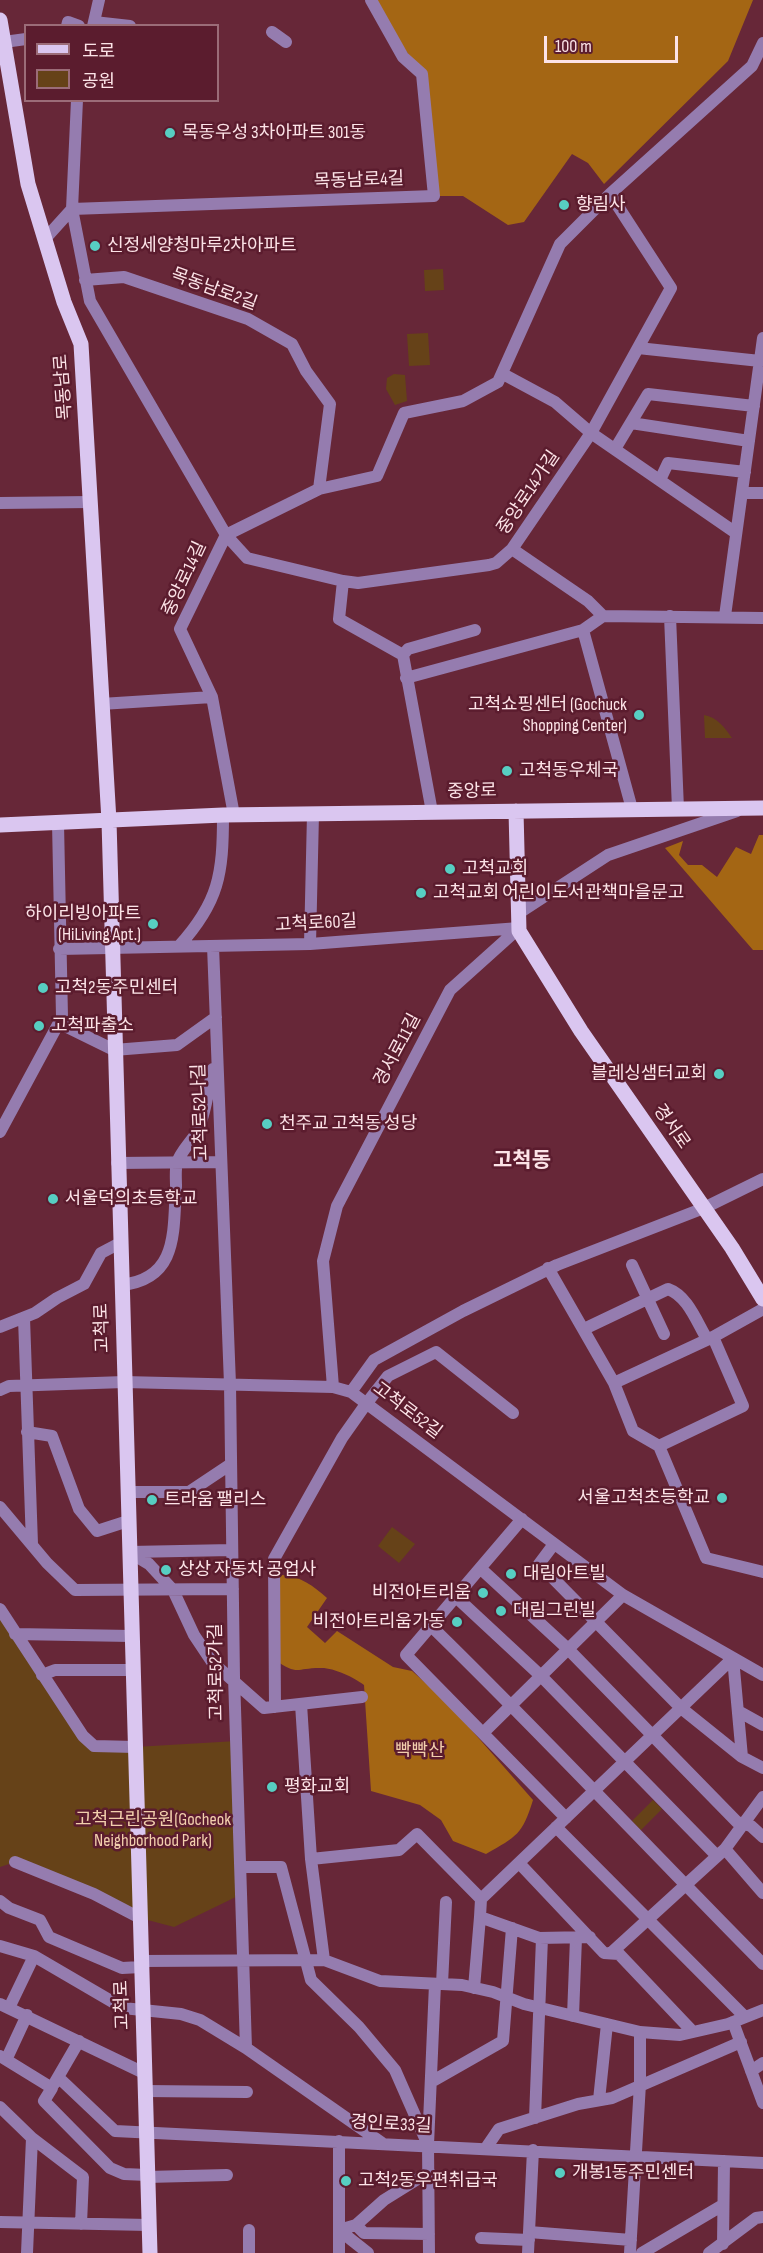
<!DOCTYPE html>
<meta charset="utf-8">
<style>
body{margin:0}
#map{position:relative;width:763px;height:2253px;overflow:hidden;background:#672738;font-family:"Sofia Sans Condensed","Noto Sans KR",sans-serif}
canvas{display:block}
.legend{position:absolute;left:24px;top:24px;width:195px;height:78px;box-sizing:border-box;background:#5b1c2e;border:2px solid #9b6c78;margin:0;padding:8px 10px;list-style:none;font-size:18px;color:#fce3e7}
.legend li{display:flex;align-items:center;gap:12px;height:30px}
.legend b{width:30px;border:2px solid #9b6c78}
.scale{position:absolute;left:544px;top:36px;width:134px;height:27px;box-sizing:border-box;border:3px solid #fce3e7;border-top:0;padding-left:8px;font-size:18px;line-height:21px;white-space:nowrap;color:#fce3e7;-webkit-text-stroke:4px #5b1c2e;paint-order:stroke}
</style>
<div id="map">
<canvas width="763" height="2253"></canvas>
<ul class="legend">
<li><b style="height:8px;background:#dac6f0"></b>도로</li>
<li><b style="height:16px;background:#664218"></b>공원</li>
</ul>
<div class="scale">100 m</div>
</div>
<script>
const c = document.querySelector('canvas').getContext('2d');
c.lineJoin = 'round';
function fillPath(path, color) { c.fillStyle = color; c.fill(path, 'evenodd'); }
function strokePath(path, color, width, dash) { c.strokeStyle = color; c.lineWidth = width; c.lineCap = dash ? 'butt' : 'round'; c.setLineDash(dash || []); c.stroke(path); }
function drawText(font, color, halo, rows, align = 'center') {
  c.font = font + ' "Sofia Sans Condensed","Noto Sans KR",sans-serif'; c.lineWidth = 5; c.setLineDash([]); c.textBaseline = 'middle'; c.strokeStyle = halo; c.fillStyle = color; for (const [text, x, y, turn = 0] of rows) {
    c.save(); c.translate(x, y); c.rotate((+turn || 0) * Math.PI / 180); c.textAlign = isNaN(turn) ? turn : align; if (halo) c.strokeText(text, 0, 0); c.fillText(text, 0, 0); c.restore();
  }
}
fillPath(new Path2D(`
 M443 269 444 290 425 291 424 270Z
 M428 333 430 365 409 366 407 334Z
 M394 374 405 375 407 401 395 405 386 389 387 378Z
 M704 715C717 717 725 728 732 738H705Z
 M392 1527 415 1544 399 1563 378 1546Z
 M0 1609 94 1746 135 1747 237 1741 242 1894 174 1927 140 1918 15 1862 0 1867Z
 M653 1800 662 1809 641 1830 632 1821Z`), '#664218');
fillPath(new Path2D(`
 M371 0H753L728 61 604 184 588 163 572 154 524 222 508 225 463 196H434L422 74Z
 M759 835H763V950H753L665 848 683 841 679 855 688 865H702L717 877 736 847 751 854Z
 M282 1575C302 1577 312 1585 327 1598L307 1627 325 1643 337 1631 393 1667 412 1671 446 1701 533 1800C522 1835 517 1836 486 1854L453 1841 441 1820 420 1805 371 1791 364 1685C354 1677 332 1667 320 1668 295 1668 299 1676 275 1660L274 1579Z`), '#a46614');
strokePath(new Path2D(`
 M94 22 130 26
 M67 26 68 22 79 26
 M93 26 99 0
 M272 32 286 42
 M4 42 26 39
 M77 100 72 209 90 301 226 535 247 558 343 581 358 583 489 565 496 563 512 549 591 433 671 288 610 194
 M44 240 72 209 434 196 422 74 403 57 371 0
 M85 280 124 277 248 319 292 344 306 371 330 404 319 489
 M638 348 760 361 763 357
 M503 374 555 402 591 433 736 533
 M631 423 749 441
 M615 449 648 394 754 406
 M660 480 668 463 745 472
 M742 493H763
 M0 503 91 502
 M226 535 319 489 377 476 404 413 463 401 498 382 560 244 610 194 752 66 763 43
 M226 535 180 629 212 697 234 815
 M512 549 588 601 603 616
 M343 581 339 619 403 655 432 812
 M670 616 678 809
 M725 616 763 338
 M583 630 632 809
 M403 655 408 649 475 630
 M406 678 583 630 603 616 763 618
 M101 704 212 697
 M519 913 608 855 737 811
 M310 944 313 814
 M179 946C219 902 223 874 223 815
 M213 946 230 1384 234 1677 246 2048
 M59 949 310 944 519 928
 M59 1023 114 1050 177 1045 216 1017
 M0 1132 62 1017 58 823
 M117 1163 221 1162
 M632 1265 664 1334
 M548 1268 614 1383 633 1431 659 1446 706 1558 763 1572
 M121 1285C179 1279 173 1231 176 1186 176 1179 175 1169 177 1163 180 1152 191 1142 197 1132 206 1114 208 1089 213 1069
 M24 1318 32 1544
 M0 1327 35 1313 57 1298 84 1284 101 1253 120 1243
 M584 1329 668 1289C688 1296 697 1323 707 1339
 M614 1383 713 1337 763 1309
 M333 1387 323 1261 337 1206 450 990 519 928
 M0 1390 9 1386 124 1382 333 1387 351 1392 623 1595 763 1675
 M351 1392 374 1360 463 1311 557 1265 704 1208 763 1179
 M27 1432 52 1436 79 1509 97 1531 128 1521
 M659 1446 743 1406 713 1337
 M127 1492H189L231 1464
 M0 1507 47 1563 75 1590 233 1589
 M522 1519 406 1655 566 1818
 M554 1544 539 1564 681 1708 742 1757 763 1768
 M129 1552 149 1564 173 1590 194 1635 212 1662 264 1708 362 1697
 M130 1552 232 1550
 M480 1568 568 1649 737 1822 751 1826 763 1837
 M456 1597 541 1676 717 1856
 M0 1609 83 1736 94 1746 135 1747
 M431 1626C544 1736 652 1852 763 1964
 M15 1634 131 1636
 M733 1658 742 1757
 M42 1675 55 1670H133
 M301 1704 311 1859 324 1960
 M275 1707 274 1559 342 1438 366 1404 388 1376 436 1352 513 1413
 M738 1711 763 1725
 M483 1733 623 1595
 M556 1827 745 2017
 M725 1849 763 1893
 M311 1859 399 1850 417 1834 481 1899 733 1658
 M15 1862 94 1894 140 1918
 M519 1863 604 1953 619 1954 693 2032
 M241 1867H281L311 1980 359 2027 395 2070 428 2145
 M481 1899 480 1917 539 1938 590 1937
 M0 1901 9 1908 40 1920 49 1937 122 1968 141 1967
 M0 1946 34 1956 123 2008 181 2014 200 2020 246 2048 382 2143
 M611 1953 725 1849 763 1797
 M141 1961 324 1960 380 1981 462 1985 493 1992 524 2004 640 2032 680 2035 728 2024 763 2010
 M442 1984 446 1902
 M474 1988 480 1917
 M0 2004 144 2073
 M9 2008 34 1956
 M573 2016 576 1938
 M733 2022 763 2103
 M0 2056 52 2088 44 2101 110 2168 124 2174 147 2175
 M7 2058 27 2015
 M751 2071 763 2063
 M58 2077 115 2131 763 2163
 M431 2082 503 2041 512 1928
 M54 2084 79 2041
 M145 2091 247 2092
 M599 2100 607 2024
 M0 2107 32 2138 83 2177 81 2224
 M535 2118 542 1938
 M486 2148 499 2129 578 2104 612 2098 741 2042
 M147 2177 227 2175
 M0 2222 149 2225
 M356 2225 384 2200 429 2172
 M249 2230V2253
 M339 2230 356 2225 364 2233 429 2234
 M339 2230 368 2253
 M529 2232 631 2240
 M481 2238 529 2240
 M723 2244 724 2161
 M27 2253 32 2138
 M339 2253V2141
 M429 2253 428 2145 435 1984
 M528 2253 533 2150
 M630 2253 640 2084V2032
 M642 2253 723 2205
 M709 2253 756 2218 763 2217`), '#957caf', 12);
strokePath(new Path2D(`
 M0 20 28 184 64 302 81 344 109 821 150 2253
 M516 811 519 931 581 1031 732 1248 763 1299
 M0 825 223 815 763 808`), '#dac6f0', 15);
for (const [x, y, r, color] of [
 [170,133,6,"#57cec2"],
 [564,205,6,"#57cec2"],
 [95,246,6,"#57cec2"],
 [639,715,6,"#57cec2"],
 [507,771,6,"#57cec2"],
 [450,869,6,"#57cec2"],
 [421,893,6,"#57cec2"],
 [153,924,6,"#57cec2"],
 [43,988,6,"#57cec2"],
 [39,1026,6,"#57cec2"],
 [719,1074,6,"#57cec2"],
 [267,1124,6,"#57cec2"],
 [53,1199,6,"#57cec2"],
 [722,1498,6,"#57cec2"],
 [152,1500,6,"#57cec2"],
 [166,1570,6,"#57cec2"],
 [511,1574,6,"#57cec2"],
 [483,1593,6,"#57cec2"],
 [501,1611,6,"#57cec2"],
 [457,1622,6,"#57cec2"],
 [272,1787,6,"#57cec2"],
 [560,2173,6,"#57cec2"],
 [346,2181,6,"#57cec2"]
]) { const dot = new Path2D(); dot.arc(x, y, r, 0, 2 * Math.PI); c.fillStyle = color; c.fill(dot); strokePath(dot, '#5b1c2e', 2); }
drawText('18px', '#fce3e7', '#5b1c2e', [
 ["목동우성 3차아파트 301동",182,133],
 ["향림사",576,205],
 ["신정세양청마루2차아파트",107,246],
 ["고척쇼핑센터 (Gochuck",627,705,"right"],
 ["Shopping Center)",627,726,"right"],
 ["고척동우체국",519,771],
 ["고척교회",462,869],
 ["고척교회 어린이도서관책마을문고",433,893],
 ["하이리빙아파트",141,914,"right"],
 ["(HiLiving Apt.)",141,935,"right"],
 ["고척2동주민센터",55,988],
 ["고척파출소",51,1026],
 ["블레싱샘터교회",707,1074,"right"],
 ["천주교 고척동 성당",279,1124],
 ["서울덕의초등학교",65,1199],
 ["서울고척초등학교",710,1498,"right"],
 ["트라움 팰리스",164,1500],
 ["상상 자동차 공업사",178,1570],
 ["대림아트빌",523,1574],
 ["비전아트리움",471,1593,"right"],
 ["대림그린빌",513,1611],
 ["비전아트리움가동",445,1622,"right"],
 ["평화교회",284,1787],
 ["개봉1동주민센터",572,2173],
 ["고척2동우편취급국",358,2181]
], 'left');
drawText('18px', '#fce3e7', '#5b1c2e', [
 ["목동남로4길",359,181,-2],
 ["목동남로2길",214,290,20],
 ["목동남로",64,387,-94],
 ["중앙로14가길",529,493,-56],
 ["중앙로14길",185,579,-65],
 ["중앙로",472,792,-1],
 ["고척로60길",316,924,-3],
 ["경서로11길",398,1050,-62],
 ["고척로52나길",201,1112,-92],
 ["경서로",671,1127,55],
 ["고척로",103,1328,-92],
 ["고척로52길",407,1411,37],
 ["고척로52가길",217,1672,-91],
 ["고척로",123,2005,-92],
 ["경인로33길",391,2125,3]
]);
drawText('18px', '#f2cfad', '#5b1c2e', [
 ["빡빡산",420,1751],
 ["고척근린공원(Gocheok",153,1820],
 ["Neighborhood Park)",153,1841]
]);
drawText('bold 21px', '#fce3e7', '#5b1c2e', [
 ["고척동",522,1162]
]);
</script>
